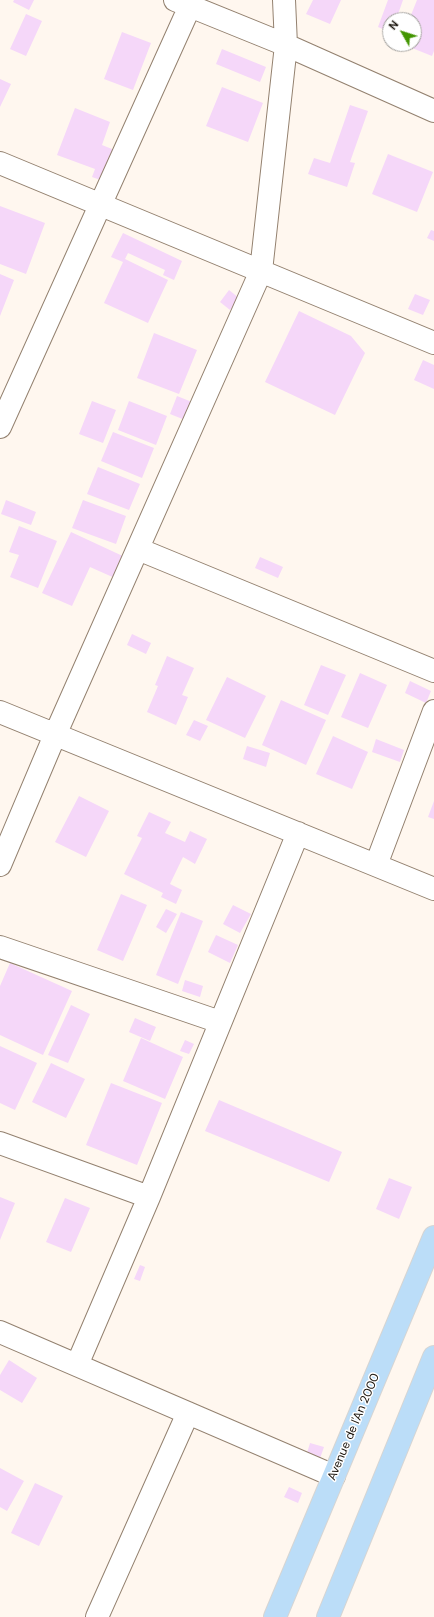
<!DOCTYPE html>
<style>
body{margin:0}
#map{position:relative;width:434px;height:1617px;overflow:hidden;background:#fff7ef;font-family:"DM Sans",sans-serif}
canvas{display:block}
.north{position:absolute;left:382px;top:12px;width:40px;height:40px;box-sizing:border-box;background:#fff;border:1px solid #a3a19e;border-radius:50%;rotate:309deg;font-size:11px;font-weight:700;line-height:16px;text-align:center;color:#19130c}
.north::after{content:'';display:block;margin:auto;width:14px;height:18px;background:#429501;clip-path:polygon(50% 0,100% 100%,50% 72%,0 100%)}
</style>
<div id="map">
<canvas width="434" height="1617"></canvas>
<div class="north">N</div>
</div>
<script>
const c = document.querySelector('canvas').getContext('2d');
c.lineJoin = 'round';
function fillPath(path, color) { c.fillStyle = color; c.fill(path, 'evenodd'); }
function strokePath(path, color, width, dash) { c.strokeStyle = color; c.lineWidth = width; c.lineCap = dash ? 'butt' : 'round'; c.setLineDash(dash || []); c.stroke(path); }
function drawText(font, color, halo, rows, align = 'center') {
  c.font = font + ' "DM Sans",sans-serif'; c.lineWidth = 3; c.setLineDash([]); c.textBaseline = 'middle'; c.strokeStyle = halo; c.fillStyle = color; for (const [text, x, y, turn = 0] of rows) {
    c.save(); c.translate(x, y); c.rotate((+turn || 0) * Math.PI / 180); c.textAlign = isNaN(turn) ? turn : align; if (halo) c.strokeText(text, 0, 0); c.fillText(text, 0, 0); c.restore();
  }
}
fillPath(new Path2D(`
 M14 0H34L29 10 13 2Z
 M313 0H341L330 24 306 14Z
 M388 0H403L396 20H390V32L378 27Z
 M417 0H434V51L432 56 402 44H414V20H409Z
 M26 14 42 21 26 56 10 49Z
 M122 32 151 43 133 90 104 79Z
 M222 49 266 67 260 82 216 64Z
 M0 79 11 84 0 107Z
 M222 87 263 103 248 142 206 126Z
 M350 105 368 111 350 162 355 163 347 187 308 174 314 158 330 163Z
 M75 108 110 122 102 145 117 151 106 182 92 177 95 169 57 155Z
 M388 154 433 172 417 212 372 194Z
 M0 206 45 223 26 274 0 264Z
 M431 230 434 231V241L427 238Z
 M123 233 182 261 174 280 163 275 165 270 128 253 125 259 168 280 148 323 104 303 123 262 111 257Z
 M0 274 14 280 0 316Z
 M229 290 239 298 230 310 220 302Z
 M415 294 430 300 423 315 408 309Z
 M299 311 351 336 365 353 335 415 265 382Z
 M154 333 197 350 179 394 137 378Z
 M423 360 434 365V389L414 380Z
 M177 396 192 402 185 420 170 414Z
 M92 401 116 410 103 443 79 434Z
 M129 401 167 416 156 445 118 430Z
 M113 432 154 448 142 478 101 461Z
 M98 467 140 484 129 510 87 494Z
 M6 500 36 512 31 525 1 514Z
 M83 500 126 516 116 544 72 528Z
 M19 526 57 541 38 588 10 577 19 555 9 552Z
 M71 532 127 558 117 579 90 567 72 606 42 593Z
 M260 557 283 567 278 578 255 568Z
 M132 634 151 643 146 654 127 645Z
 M167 656 194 668 182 695 188 697 176 725 147 712 158 686 155 685Z
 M321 665 346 675 328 715 304 705Z
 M360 673 387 685 368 728 341 717Z
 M227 677 266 696 245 738 206 720Z
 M410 681 431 691 426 703 405 693Z
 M281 700 326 720 306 765 262 745Z
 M194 720 208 726 200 741 186 735Z
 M333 736 368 752 352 789 316 774Z
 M376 739 404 750 400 762 372 752Z
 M247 746 270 753 266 767 243 759Z
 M79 796 109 811 86 857 55 842Z
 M434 801V819L428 817Z
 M149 812 171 822 165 833 185 842 190 831 207 839 195 864 183 857 170 884 182 890 176 904 161 897 163 893 124 874 142 838 137 836Z
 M121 894 147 905 123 961 97 950Z
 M233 905 251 914 240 933 223 924Z
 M166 909 177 914 166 933 156 927Z
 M181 912 203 921 178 984 156 975Z
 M216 935 238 945 230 963 208 952Z
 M10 963 72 991 43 1055 0 1035V986Z
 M185 980 203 986 200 997 182 991Z
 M71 1005 90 1014 68 1063 48 1055Z
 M135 1018 156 1027 150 1041 129 1032Z
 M141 1038 183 1057 165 1099 123 1081Z
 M185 1040 194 1044 189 1054 180 1051Z
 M0 1046 37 1063 15 1110 0 1103Z
 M51 1063 85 1079 66 1118 32 1102Z
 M111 1083 162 1103 137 1165 86 1145Z
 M219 1100 342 1152 329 1182 205 1131Z
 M389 1178 412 1187 399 1219 376 1209Z
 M0 1197 15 1203 0 1240Z
 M65 1198 90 1208 71 1252 46 1242Z
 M140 1265 145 1267 140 1281 134 1279Z
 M9 1360 37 1378 22 1403 0 1390V1375Z
 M310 1443 324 1447 317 1467 304 1463Z
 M0 1468 24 1481 7 1511 0 1507Z
 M35 1483 63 1496 39 1546 11 1533Z
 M289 1487 302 1493 298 1503 284 1497Z`), '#f5d7f9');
const minor = new Path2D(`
 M175 0 286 45 434 111
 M0 163 434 343
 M0 427 190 6
 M138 549 434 671
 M0 712 434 889
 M0 865 55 735 261 271 286 45 284 0
 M376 865 434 711
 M0 947 220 1022
 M0 1143 149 1197
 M0 1332 334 1476
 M77 1365 149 1197 298 833
 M97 1617 188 1413`);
const major = new Path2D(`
 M275 1617 434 1237
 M328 1617 434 1357`);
strokePath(minor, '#93816f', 24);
strokePath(major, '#d6d5d3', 24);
strokePath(minor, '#fff', 22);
strokePath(major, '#bbddf8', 22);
drawText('12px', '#19130c', '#fff', [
 ["Avenue de l'An 2000",354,1427,-67]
]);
</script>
